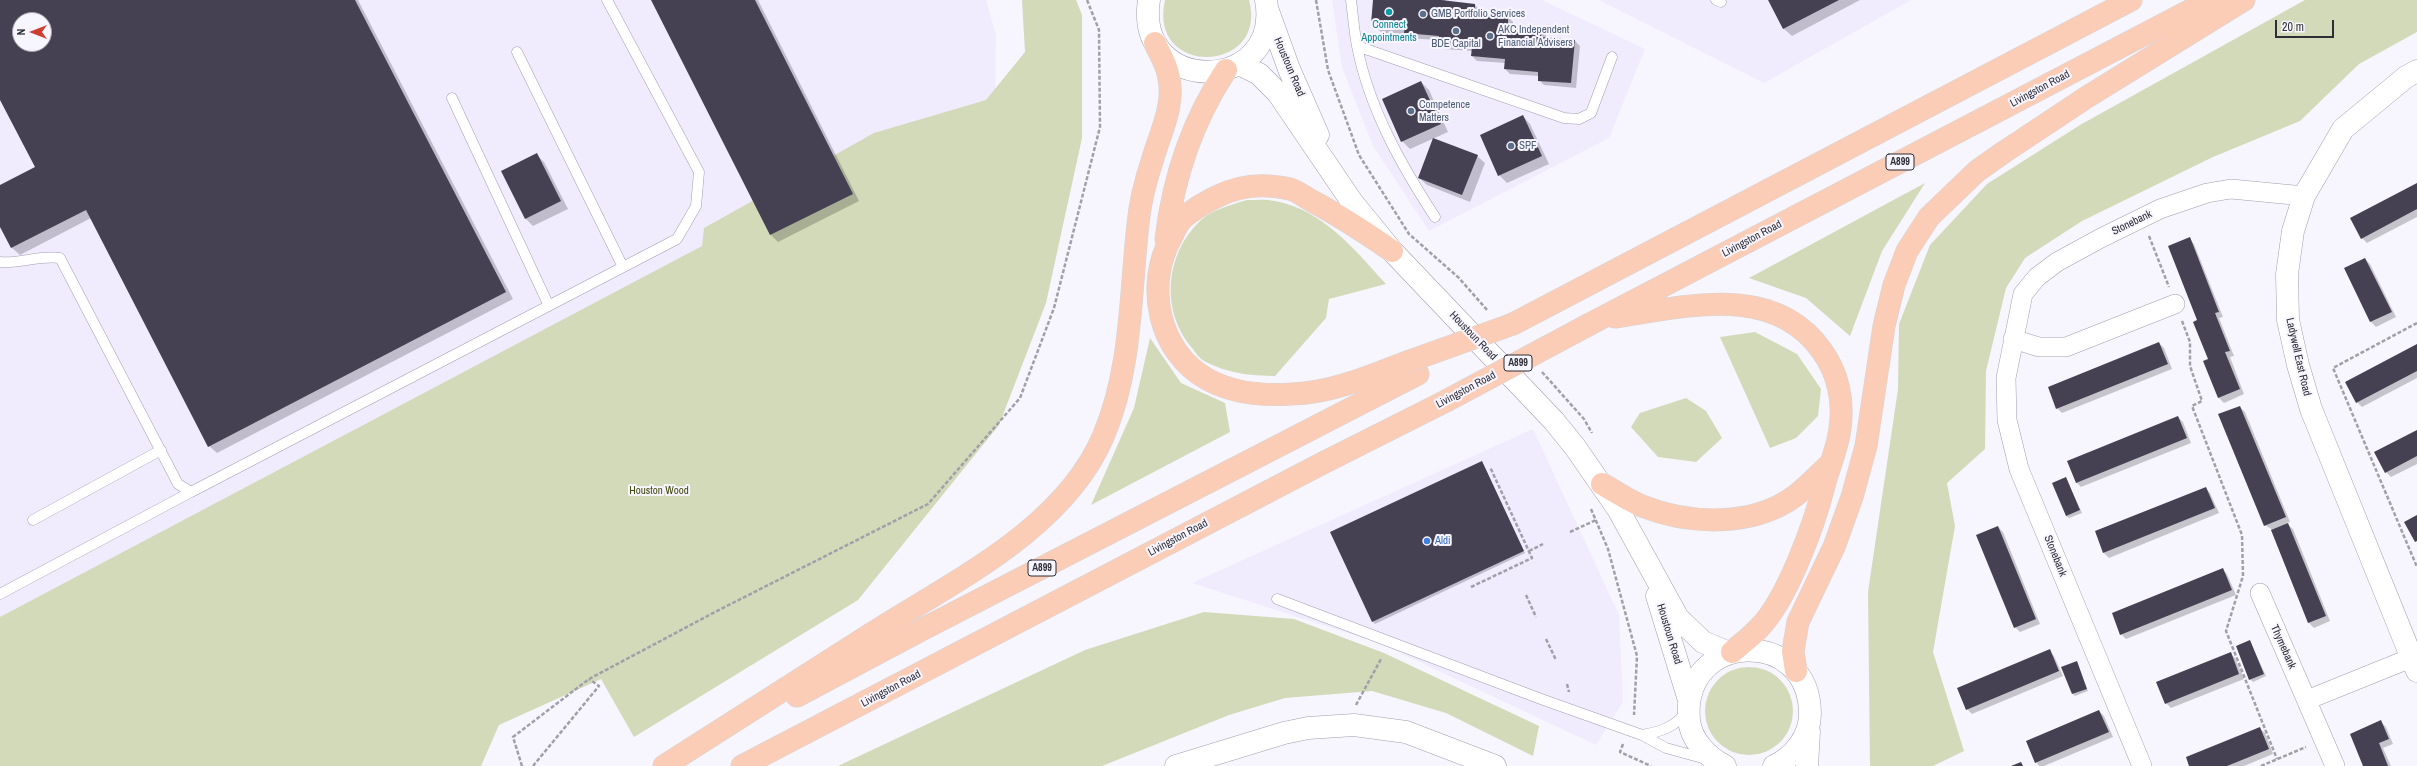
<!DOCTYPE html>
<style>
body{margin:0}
#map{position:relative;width:2417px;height:766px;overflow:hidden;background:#f7f5fe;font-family:"Archivo Narrow",sans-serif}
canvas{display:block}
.north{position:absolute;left:12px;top:12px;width:40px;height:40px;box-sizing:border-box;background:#f7f5fe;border:1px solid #a7a5ae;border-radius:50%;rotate:270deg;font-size:11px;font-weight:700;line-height:16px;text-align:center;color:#2f2d35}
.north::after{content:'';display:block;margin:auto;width:14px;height:18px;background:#cd4031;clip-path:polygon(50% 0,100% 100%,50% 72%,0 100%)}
.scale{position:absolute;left:2275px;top:20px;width:59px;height:18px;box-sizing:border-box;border:2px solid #2f2d35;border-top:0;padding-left:5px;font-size:12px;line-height:14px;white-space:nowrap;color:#2f2d35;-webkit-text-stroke:3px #f7f5fe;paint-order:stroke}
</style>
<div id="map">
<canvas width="2417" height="766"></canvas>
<div class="north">N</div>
<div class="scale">20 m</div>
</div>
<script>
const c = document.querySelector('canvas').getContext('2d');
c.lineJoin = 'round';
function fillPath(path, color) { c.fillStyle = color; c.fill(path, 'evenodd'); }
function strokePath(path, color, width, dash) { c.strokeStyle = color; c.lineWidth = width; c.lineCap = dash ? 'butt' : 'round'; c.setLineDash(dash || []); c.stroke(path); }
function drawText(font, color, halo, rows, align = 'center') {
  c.font = font + ' "Archivo Narrow",sans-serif'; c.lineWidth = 4; c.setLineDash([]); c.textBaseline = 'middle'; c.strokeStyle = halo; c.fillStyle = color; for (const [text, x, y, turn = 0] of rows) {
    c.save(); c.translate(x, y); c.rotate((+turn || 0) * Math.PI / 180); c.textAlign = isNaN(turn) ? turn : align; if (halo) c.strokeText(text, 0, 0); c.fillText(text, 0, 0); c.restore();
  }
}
fillPath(new Path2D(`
 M0 0H986L996 35 992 326 0 766ZM20 20H44V44H20Z
 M1332 0H1542L1645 49 1609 138 1429 231 1373 146 1342 67Z
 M1599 0H1911L1764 83Z
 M1533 429 1619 615 1623 702 1596 745 1379 643 1192 583Z`), '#f0ecfe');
fillPath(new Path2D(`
 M1022 0H1076L1082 15V138L1046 303 999 425 858 600 634 737 601 679 499 725 481 766H0V617L702 246 704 228 874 133 986 100 1025 52Z
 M1165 0H1249C1269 74 1147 78 1165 0Z
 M2305 0H2417V32L2359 64 2300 121 2213 157 2082 221 2025 258 2006 288 1986 371 1985 449 1947 483 1955 526 1933 652 1964 751 1933 766H1870L1868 592 1898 389 1899 324 1930 245 1987 184 2080 125Z
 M1925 183 1882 251 1850 336 1806 298 1749 278Z
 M1247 200C1256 200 1266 199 1275 201 1323 210 1354 249 1386 284L1329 299 1326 318 1275 376C1251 376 1226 373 1204 361 1199 358 1195 352 1192 348 1160 311 1165 254 1200 221 1213 209 1231 205 1247 200Z
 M1755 332 1797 354 1821 389 1818 416 1796 438 1770 448 1720 337Z
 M1150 338 1181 383 1225 403 1230 432 1091 505 1134 408Z
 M1686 398 1706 411 1722 438 1696 462 1658 457 1631 427 1640 413Z
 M1204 612 1294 619 1384 653 1539 726 1533 756 1446 713 1372 691 1285 698 1229 715 1102 766H838L1085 650Z
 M1705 711a44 44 0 1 1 88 0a44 44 0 1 1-88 0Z`), '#d3daba');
fillPath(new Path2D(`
 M0 0H358L513 299 217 453 209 446 91 218 20 255 12 248 0 224V186L36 167 0 98ZM20 20H44V44H20Z
 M652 0H758L859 201 778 242 771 235Z
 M1374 0H1446V3L1475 5 1480 10 1479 15 1508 17 1513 22V26L1541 29 1546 34V38L1575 41 1580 46 1576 88 1544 85 1539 80V76L1510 74 1505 69 1506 63 1477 61 1472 56 1473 51 1444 49 1439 44V40L1386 37 1372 23Z
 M1769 0H1860L1792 36 1784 29Z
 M1421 82 1429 90 1448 132 1410 149 1402 141Z
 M1523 116 1530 124 1549 164 1507 183 1499 175Z
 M536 154 544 162 568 209 533 226 526 219 502 172Z
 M1477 156 1485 163 1470 202 1427 185 1419 178Z
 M2417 184V217L2367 243 2362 238Z
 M2190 239 2194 244 2223 317 2219 318 2234 356 2230 357 2244 394 2224 403 2219 398 2205 362 2209 360 2199 321Z
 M2365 259 2370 264 2396 317 2376 327 2371 322 2345 269Z
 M2159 343 2164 348 2172 369 2062 413 2057 408Z
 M2417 345V378L2362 407 2357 402Z
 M2240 407 2245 412 2290 522 2286 523 2293 529 2330 621 2314 628 2309 623 2271 529 2265 525Z
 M2178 417 2183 422 2191 443 2081 487 2076 482Z
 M2417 431V464L2391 477 2386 472Z
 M1482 462 1525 553 1375 624 1373 622Z
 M2066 478 2082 513 2069 518 2066 516Z
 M2206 488 2210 493 2219 513 2109 558 2104 553 2096 532Z
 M1998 527 2003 532 2040 624 2020 632 2015 627Z
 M2222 569 2227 574 2236 595 2126 639 2121 634Z
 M2250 642 2266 676 2253 682 2250 679Z
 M2049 651 2054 656 2063 676 1972 714 1967 709Z
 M2230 653 2235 658 2244 679 2171 708 2166 703Z
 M2076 662 2088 691 2075 696 2073 694Z
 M2099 711 2104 716 2113 737 2044 766H2039L2036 762Z
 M2381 722 2386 727 2393 744 2383 748 2391 766H2364Z
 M2260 729 2265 733 2273 754 2244 766H2190Z`), '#0003');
fillPath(new Path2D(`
 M0 0H355L506 292 208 447 86 210 11 248 0 227V185L35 167 0 100ZM20 20H44V44H20Z
 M651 0H755L853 194 770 235Z
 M1373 0H1441L1475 4V13L1508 16V25L1542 28 1541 37 1575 40 1571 83 1538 81V72L1504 69 1505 59 1471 56 1472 47 1438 44 1439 36 1404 33 1405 26 1371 24Z
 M1768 0H1839L1783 29Z
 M1421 81 1441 124 1401 142 1382 99Z
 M1523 115 1542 156 1498 176 1480 135Z
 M1433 138 1478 155 1462 195 1418 178Z
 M537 153 561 201 525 219 501 171Z
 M2417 183V209L2361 239 2350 218Z
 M2190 237 2219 312 2215 313 2230 351 2225 352 2240 389 2218 398 2203 361 2208 359 2193 322 2197 320 2168 246Z
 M2365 258 2392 312 2370 322 2344 268Z
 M2159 342 2168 364 2056 409 2048 387Z
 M2417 344V371L2356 403 2345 382Z
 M2240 406 2286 517 2264 526 2218 414Z
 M2178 416 2187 438 2076 483 2067 461Z
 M2417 430V456L2385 473 2374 452Z
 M1482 461 1524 551 1372 622 1330 532Z
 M2066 477 2080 510 2066 516 2052 483Z
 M2206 487 2215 508 2103 553 2095 531Z
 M2417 515V541L2415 542 2404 522Z
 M2288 523 2326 616 2308 623 2271 530Z
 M1998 526 2036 619 2014 628 1976 535Z
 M2223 568 2232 590 2120 635 2112 613Z
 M2250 640 2264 674 2249 680 2236 646Z
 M2050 649 2059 671 1966 710 1957 688Z
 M2231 652 2239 674 2165 704 2156 682Z
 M2077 661 2087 689 2072 694 2061 667Z
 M2099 710 2109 732 2035 763 2026 741Z
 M2381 720 2389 739 2379 743 2388 766H2363L2350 734Z
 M2260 727 2269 749 2227 766H2189L2186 757Z
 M2021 762 2023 766H2011Z`), '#454152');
const service = new Path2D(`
 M1351 0C1353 15 1354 31 1357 46 1369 108 1401 165 1435 217
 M1716 0 1721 2
 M1357 46 1564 118 1579 119 1591 113 1612 57
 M517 52 623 267
 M452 98 549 306
 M0 262C20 264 39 255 60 258L178 484 191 492 677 239 696 206 699 172 607 0
 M33 520 161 450
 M0 594 191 492
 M1277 599 1541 699 1642 735 1666 748 1706 759
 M1642 735C1659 732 1677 727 1686 711`);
const minor = new Path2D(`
 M2013 339 2039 347H2066L2175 304
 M2260 593 2335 766
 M2307 700 2411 658
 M2142 766 2019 469 2007 420 2006 378 2023 294 2037 277 2057 262 2101 238 2160 209 2207 193 2231 189 2304 196`);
const tertiary = new Path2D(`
 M1149 0C1134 97 1283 94 1266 0
 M1268 11 1289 69 1318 135
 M1239 64 1259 74 1278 93 1352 202 1392 251 1554 421 1575 447 1618 509 1678 618 1703 642 1729 653
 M2417 71 2406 77 2343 129 2304 196 2293 231 2287 274 2288 320 2298 365 2311 409 2417 671
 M1657 596 1689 700
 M1176 766 1284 733 1308 728 1354 725 1406 732 1495 766
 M1725 766C1707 757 1691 740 1689 720 1681 631 1810 626 1810 714 1810 736 1794 757 1774 766
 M1807 766 1809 731`);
const primary = new Path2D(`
 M1166 239C1173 179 1193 120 1226 70
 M1392 251C1366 233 1340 216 1312 201 1305 197 1297 191 1290 189 1264 183 1239 185 1216 197 1204 203 1192 210 1182 219 1177 224 1174 232 1171 238 1145 285 1158 352 1207 379 1232 393 1264 396 1292 394 1331 393 1371 376 1407 362
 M1615 317C1685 307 1774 282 1822 351 1838 373 1844 401 1840 428 1838 447 1829 467 1824 486 1814 525 1787 600 1759 628 1751 637 1741 644 1732 652
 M1513 324 2131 0
 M1590 324 2210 0
 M1602 484C1615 491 1629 501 1642 506 1690 525 1753 527 1795 496 1807 487 1818 475 1829 465
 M1796 671 1793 651 1798 622 1834 547 1852 497 1866 446 1884 326 1894 285 1907 251 1929 217 1977 171 2004 152 2087 97 2244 0
 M797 696 925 628 1418 374
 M664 766C733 722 802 678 871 634 952 582 1063 530 1103 437 1132 370 1130 295 1138 224 1140 202 1146 179 1153 158 1161 131 1176 103 1168 74 1166 63 1159 53 1155 43
 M742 766 1321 464 1446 401`);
strokePath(service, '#a29db2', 11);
strokePath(minor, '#a29db2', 20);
strokePath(tertiary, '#a29db2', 23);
strokePath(primary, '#d5d5d7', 23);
strokePath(new Path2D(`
 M1316 0 1328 70 1359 155 1409 234 1459 278 1488 311
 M2149 236 2169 287
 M2182 321 2190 342V366L2202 401 2192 406 2242 535 2243 576 2226 631 2277 759
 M2417 323 2333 368 2417 567
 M1542 372 1584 419 1592 433
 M1591 509 1608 549 1637 656 1634 715
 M1570 532 1596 520
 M1529 551 1543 544
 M1471 587 1532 558 1490 467
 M1526 595 1536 617
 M1546 639 1556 660
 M1567 684 1569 692
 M1356 705 1381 659
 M1623 744 1620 752 1651 766
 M522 766 513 737 589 679 715 612 928 504 1020 398 1054 308 1100 127 1099 30 1087 0
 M533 766 599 686 589 679
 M2261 766 2306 747`), '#a19fa8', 2.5, [4, 2]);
strokePath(service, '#fff', 10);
strokePath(minor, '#fff', 19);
strokePath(tertiary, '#fff', 22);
strokePath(primary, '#fbcdb7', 22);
const primaryBridge = new Path2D(`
 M1407 362 1513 324
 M1446 401 1590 324`);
strokePath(primaryBridge, '#d5d5d7', 23, []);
strokePath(primaryBridge, '#fbcdb7', 22);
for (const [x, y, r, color] of [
 [1389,12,4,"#0f9aa8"],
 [1423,14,4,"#5c6f8a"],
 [1456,31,4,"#5c6f8a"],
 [1490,36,4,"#5c6f8a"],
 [1411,111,4,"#5c6f8a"],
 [1511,146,4,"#5c6f8a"],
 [1427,541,4,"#3f7fe0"]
]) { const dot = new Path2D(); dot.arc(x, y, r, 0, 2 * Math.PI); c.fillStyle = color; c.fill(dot); strokePath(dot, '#f7f5fe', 1.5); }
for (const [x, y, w] of [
 [1900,162,28],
 [1518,363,28],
 [1042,568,28]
]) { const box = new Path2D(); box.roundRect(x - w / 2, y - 8, w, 16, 3); c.fillStyle = '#f7f5fe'; c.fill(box); strokePath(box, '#2f2d35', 1); }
drawText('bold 10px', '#2f2d35', null, [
 ["A899",1900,162],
 ["A899",1518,363],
 ["A899",1042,568]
]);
drawText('11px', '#4e5e75', '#f7f5fe', [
 ["GMB Portfolio Services",1431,14],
 ["AKC Independent",1498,30],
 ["Financial Advisers",1498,43],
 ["BDE Capital",1456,44,"center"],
 ["Competence",1419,105],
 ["Matters",1419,118],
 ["SPF",1519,146]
], 'left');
drawText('11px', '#0d838f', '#f7f5fe', [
 ["Connect",1389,25],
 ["Appointments",1389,38]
]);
drawText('11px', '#2f2d35', '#f7f5fe', [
 ["Houstoun Road",1289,67,67],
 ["Livingston Road",2040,89,-28],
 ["Stonebank",2132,223,-26],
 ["Livingston Road",1752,239,-28],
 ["Houstoun Road",1473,336,46],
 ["Ladywell East Road",2298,357,77],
 ["Livingston Road",1466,390,-28],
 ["Livingston Road",1178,538,-28],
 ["Stonebank",2055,556,68],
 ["Houstoun Road",1669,634,73],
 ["Thymebank",2283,647,66],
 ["Livingston Road",891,689,-28]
]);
drawText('11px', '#3e4609', '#f7f5fe', [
 ["Houston Wood",659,491]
]);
drawText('11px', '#366cbe', '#f7f5fe', [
 ["Aldi",1435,541]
], 'left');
</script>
